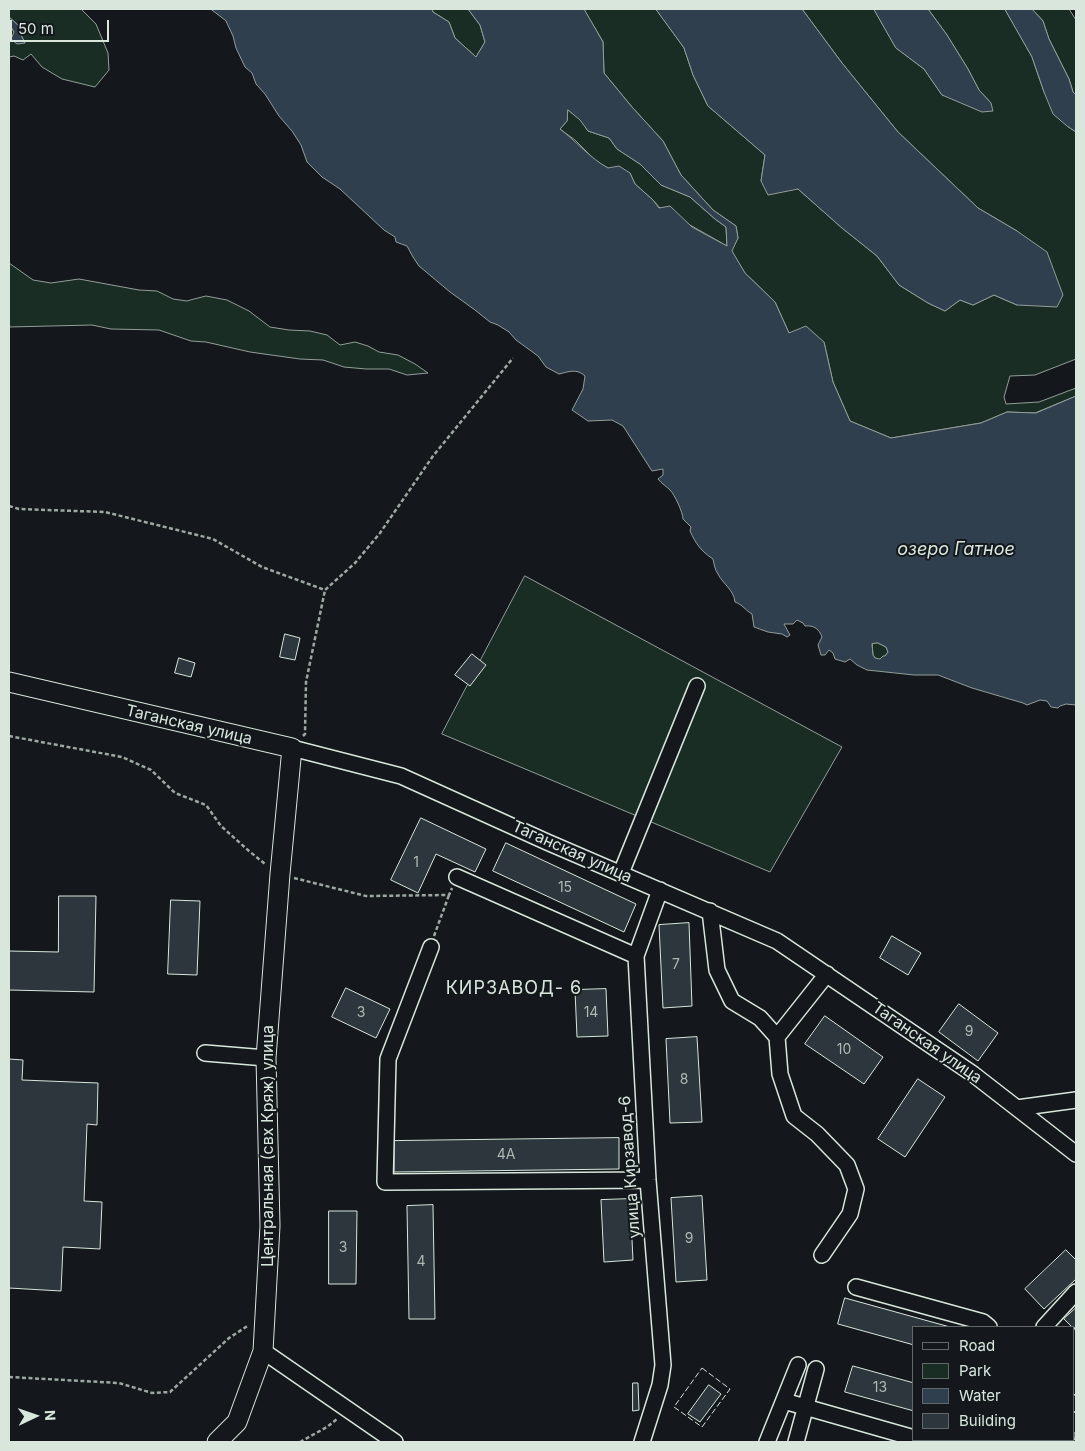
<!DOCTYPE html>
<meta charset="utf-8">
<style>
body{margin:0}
#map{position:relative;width:1085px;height:1451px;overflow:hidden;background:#14181c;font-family:Inter,sans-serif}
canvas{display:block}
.frame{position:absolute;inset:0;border:10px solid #d8e6dc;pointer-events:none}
.legend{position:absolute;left:912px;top:1326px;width:162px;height:115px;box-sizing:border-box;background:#14181c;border:1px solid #626a69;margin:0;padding:6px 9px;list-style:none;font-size:15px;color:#d8e6dc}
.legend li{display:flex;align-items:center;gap:10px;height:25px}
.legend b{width:25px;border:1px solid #626a69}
.north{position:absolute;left:10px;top:1391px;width:50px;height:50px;-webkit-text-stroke:4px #14181c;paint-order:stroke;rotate:87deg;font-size:14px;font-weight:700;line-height:20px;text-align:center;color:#d8e6dc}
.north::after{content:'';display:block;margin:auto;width:18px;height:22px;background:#d8e6dc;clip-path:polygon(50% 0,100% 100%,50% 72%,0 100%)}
.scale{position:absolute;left:10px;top:20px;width:99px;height:22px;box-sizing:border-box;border:2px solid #d8e6dc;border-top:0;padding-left:6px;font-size:15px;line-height:18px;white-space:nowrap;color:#d8e6dc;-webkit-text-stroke:4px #14181c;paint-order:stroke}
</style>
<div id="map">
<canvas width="1085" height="1451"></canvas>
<div class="frame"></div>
<ul class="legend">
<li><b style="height:6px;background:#14181c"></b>Road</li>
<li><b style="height:14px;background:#1a2d24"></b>Park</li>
<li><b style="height:14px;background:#2f3f4d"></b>Water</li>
<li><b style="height:14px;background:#2c363c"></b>Building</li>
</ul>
<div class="north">N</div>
<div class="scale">50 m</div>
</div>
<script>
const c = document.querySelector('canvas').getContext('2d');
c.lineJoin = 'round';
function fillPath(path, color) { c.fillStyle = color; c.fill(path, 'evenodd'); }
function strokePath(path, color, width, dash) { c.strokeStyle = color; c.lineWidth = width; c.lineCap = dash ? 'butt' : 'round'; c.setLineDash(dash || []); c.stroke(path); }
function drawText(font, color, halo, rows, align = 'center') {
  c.font = font + ' Inter,sans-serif'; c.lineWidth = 4; c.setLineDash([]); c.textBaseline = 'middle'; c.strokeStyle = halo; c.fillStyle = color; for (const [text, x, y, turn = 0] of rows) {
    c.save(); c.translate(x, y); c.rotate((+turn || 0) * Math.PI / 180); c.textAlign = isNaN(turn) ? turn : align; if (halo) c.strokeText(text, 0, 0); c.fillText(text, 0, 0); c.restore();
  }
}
const green = new Path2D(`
 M9 9H81L96 24 108 53 109 70 95 87 62 79 42 67 31 54 23 60 14 56 9 57V23L14 32 25 43 21 35 19 26 9 17Z
 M432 9H468L480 25 485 42 476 57 455 38 449 22 433 12Z
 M584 9H656L684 48 693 75 708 106 765 155 761 181 798 189 842 228 877 256 899 285 928 303 945 311 960 300 973 305 994 295 1017 305V231L978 208 898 132 842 63 802 9H874L896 48 924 69 942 95 991 103 979 90 968 69 947 35 928 9H1005L1032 57 1044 92 1067 126 1076 132V359L1035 375 1010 376 1004 397 1006 404 1039 402 1076 388V396L1035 413 1007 412 981 423 891 438 850 421 833 382 824 342 789 333 775 302 745 273 731 251 738 238 736 226 713 210 681 175 663 141 632 107 604 73 603 42Z
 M1032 9H1069L1076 20V95L1073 92 1069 79 1049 39 1043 21Z
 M568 110 581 120 588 131 609 138 617 149 640 164 661 185 690 197 715 219 726 227 727 246 660 208 653 200 635 184 630 173 608 168 596 161 575 140 560 129 567 121Z
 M9 263 33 280 51 283 79 279 139 290 157 291 173 299 187 301 194 299 206 296 227 300 249 311 270 327 289 330 310 331 327 335 340 345 355 342 368 346 379 352 398 355 415 364 428 373 407 375 389 369H366L344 367 323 360 300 359 250 352 206 342 191 341 159 330 111 329 92 325 9 327Z
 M525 576 842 747 770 872 442 734Z
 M878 643 886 647 888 652 885 656 880 660 875 658 873 655 872 644Z`);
fillPath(green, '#1a2d24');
strokePath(green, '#939e99', 1);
const water = new Path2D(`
 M211 9H432L433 12 449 22 455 38 476 57 485 42 480 25 468 9H584L603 42 604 73 632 107 663 141 681 175 713 210 736 226 738 238 732 251 745 273 775 302 789 333 806 326 824 342 833 382 850 421 891 438 981 423 1007 412 1036 413 1076 396V705L1066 704 1060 706 1058 708 1051 707 1047 701 1040 700 1027 705 1023 703 972 688 938 675H914L867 670 857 665 850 659 845 662 835 659 833 653 829 650 825 655H821L818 645 822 637C819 629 814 625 805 626L803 623 797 620 793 624H784L790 635 787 637 782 634 768 632 754 627 752 614C745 610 743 605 735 602 734 590 723 584 718 574 715 570 714 564 713 559 701 551 696 544 690 531L691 527 683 519C683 513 675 495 670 490 666 486 662 484 658 479L663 475V469L652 471 623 426 612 420 588 421 572 410 583 389 585 376C577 368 568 372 559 374L546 367 538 356 516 340 509 332 498 325 490 322 475 310 450 292 419 266 413 257 407 246 396 242 395 237 384 230 340 189 322 177 307 162 301 145 292 131 279 116 265 94 256 84 252 73 245 67 236 48 233 36 226 21ZM568 110 580 120 588 131 609 138 617 149 640 164 661 185 690 197 715 219 726 227 727 246 692 227 670 206 659 208 653 200 635 184 630 173 619 166 608 168C590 158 577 142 560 129L567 121ZM878 643 886 647 888 652 885 656H883L880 659 875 658 873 655 872 644Z
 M656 9H802L842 63 898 132 978 208 1017 231 1047 252 1063 295 1057 307 1017 305 994 295 973 305 960 300 945 311 928 303 899 285 877 256 842 228 798 189 768 195 761 181 765 155 708 106 693 75 684 48Z
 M874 9H928L947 35 968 69 979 90 991 103 993 111 982 112 942 95 924 69 896 48Z
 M1005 9H1032L1043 21 1049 39 1069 79 1073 92 1076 95V132L1067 126 1053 114 1044 92 1032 57Z
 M9 17 19 26 21 35 25 43 17 44 11 39 14 32 9 23Z`);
fillPath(water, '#2f3f4d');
strokePath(water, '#939e99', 1);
const building = new Path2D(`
 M285 634 300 638 295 660 280 657Z
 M472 654 486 665 470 686 455 675Z
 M179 658 195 663 191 677 175 673Z
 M421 818 486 849 475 872 436 854 418 893 391 880Z
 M506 843 636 904 624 932 493 871Z
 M59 896H96L94 992 9 990V951L58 952Z
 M171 900 200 901 197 975 168 974Z
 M689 923 692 1006 663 1008 659 925Z
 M892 936 921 953 908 975 880 958Z
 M346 988 390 1009 376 1038 332 1017Z
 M606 989 608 1036 577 1037 575 990Z
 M959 1004 998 1033 978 1061 939 1032Z
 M825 1016 883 1057 864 1084 805 1044Z
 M697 1037 702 1122 670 1123 666 1039Z
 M9 1059 23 1060 22 1080 98 1083 97 1125 87 1124 84 1201 102 1202 100 1249 63 1247 61 1291 9 1288Z
 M918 1079 945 1097 905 1157 878 1139Z
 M619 1138V1169L394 1172V1141Z
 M702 1196 707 1280 676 1282 671 1198Z
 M630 1199 633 1260 604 1262 601 1200Z
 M433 1205 435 1319H409L407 1206Z
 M329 1211H357L356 1284H329Z
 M1066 1250 1076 1260V1279L1044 1309 1025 1289Z
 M845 1298 950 1327H914V1345L838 1324Z
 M1076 1308V1332L1074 1327H1072L1064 1319Z
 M853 1366 914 1383V1411L845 1392Z
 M633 1383H638L639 1410 633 1411Z
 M709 1385 721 1394 700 1422 688 1414Z
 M1074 1433H1076V1442H1024L1016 1440H1074Z`);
fillPath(building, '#2c363c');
strokePath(building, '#d8e6dc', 1);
const minor = new Path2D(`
 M292 748 401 776 547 842 777 941 973 1074 1076 1154
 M621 873 697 686
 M457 877 636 956
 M710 911 717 970 732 1001 760 1018 777 1037 780 1074 794 1116 817 1134 847 1165 856 1189 850 1214 822 1255
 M431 947 388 1059 385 1182 648 1180
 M777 1037 827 974
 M205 1053 266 1058
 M1017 1108 1076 1100
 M856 1287 983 1322 989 1327
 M1044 1327 1076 1292
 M263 1351 395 1442
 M784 1401 914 1438
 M1074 1403 1076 1404
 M921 1440 930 1442
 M642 1442 660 1385 663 1365 648 1180 636 956 660 890
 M767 1442 798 1365
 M796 1442 816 1369
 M962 1442 963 1440`);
const major = new Path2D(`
 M9 682 292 748 280 874 266 1058 270 1226 263 1351 237 1422 217 1442`);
strokePath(minor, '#d8e6dc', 18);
strokePath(major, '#d8e6dc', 21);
strokePath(new Path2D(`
 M9 506 19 509 105 512 213 539 262 567 325 590 355 563 380 533 433 456 513 358
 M9 736 122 757 151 770 175 793 206 805 221 826 249 851 265 864
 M303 736 305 734 306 682 325 590
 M294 878 366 896 449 895 452 888
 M434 936 449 895
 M9 1377 119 1383 152 1393 170 1392 229 1338 249 1325
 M300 1442 327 1427 337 1419`), '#9da8a2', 2.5, [4, 2.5]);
strokePath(minor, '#14181c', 15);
strokePath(major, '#14181c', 19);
strokePath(new Path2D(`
 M702 1368 730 1389 702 1427 674 1407Z`), '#d8e6dc', 1, [6, 2.5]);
drawText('14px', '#adbab4', null, [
 ["1",416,863],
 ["15",565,888],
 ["7",676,965],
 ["3",361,1013],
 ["14",591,1013],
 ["9",969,1032],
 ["10",844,1050],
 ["8",684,1080],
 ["4А",506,1155],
 ["9",689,1239],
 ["3",343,1248],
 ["4",421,1262],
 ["13",880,1388]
]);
drawText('16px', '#d8e6dc', '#14181c', [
 ["Таганская улица",189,725,13],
 ["Таганская улица",572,852,24],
 ["Таганская улица",927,1043,35],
 ["Центральная (свх Кряж) улица",268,1146,-90],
 ["улица Кирзавод-6",630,1167,-94]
]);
drawText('italic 18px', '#d8e6dc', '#14181c', [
 ["озеро Гатное",956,550]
]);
c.letterSpacing = '1px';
drawText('18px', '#d8e6dc', '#14181c', [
 ["КИРЗАВОД- 6",514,989]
]);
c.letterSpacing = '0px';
</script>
